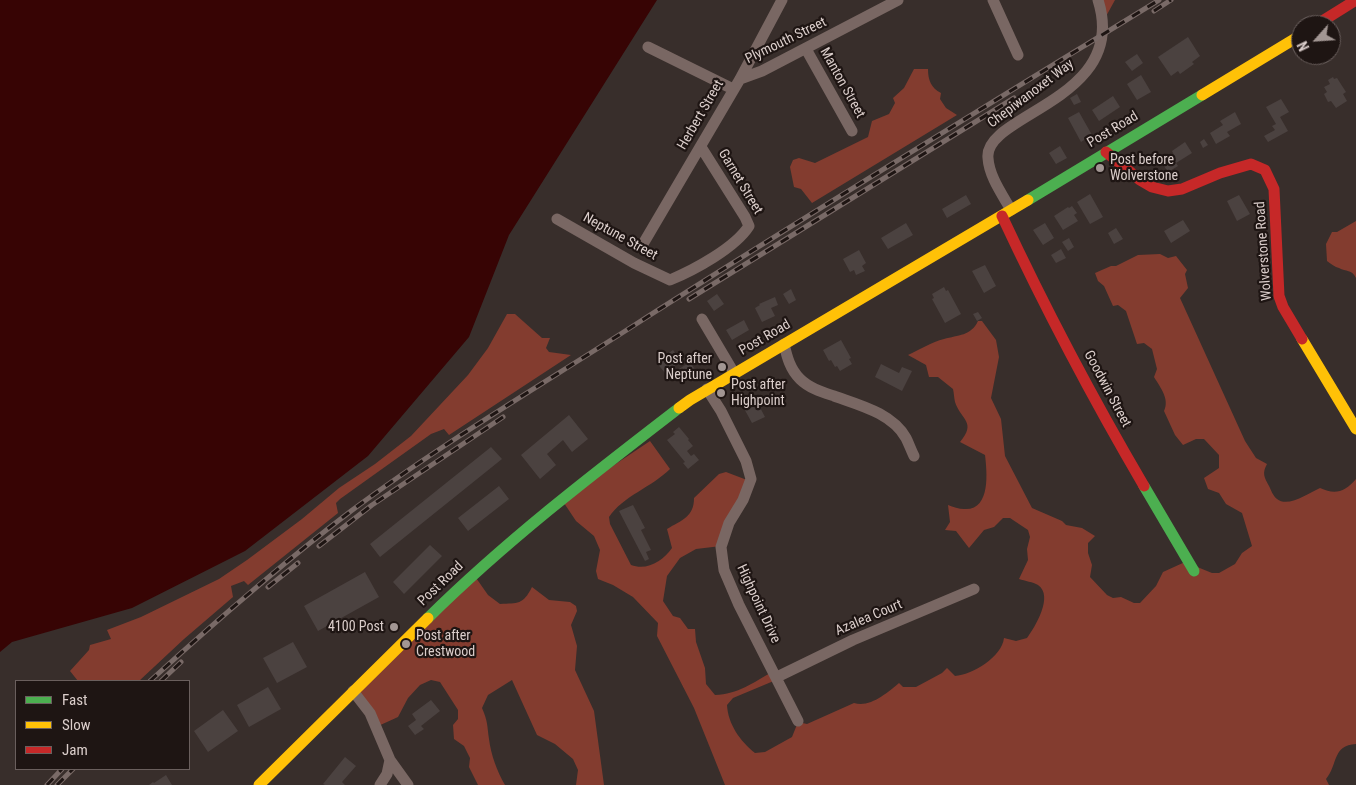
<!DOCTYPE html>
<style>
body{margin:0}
#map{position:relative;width:1356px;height:785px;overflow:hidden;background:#382e2b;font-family:"Roboto Condensed",sans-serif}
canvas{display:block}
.legend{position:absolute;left:15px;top:680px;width:175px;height:90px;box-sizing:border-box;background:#1e1513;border:1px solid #6a5f5d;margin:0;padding:6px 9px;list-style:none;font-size:15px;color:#dbcecb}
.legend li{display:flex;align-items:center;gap:10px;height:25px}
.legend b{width:25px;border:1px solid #6a5f5d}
.north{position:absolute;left:1291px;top:15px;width:50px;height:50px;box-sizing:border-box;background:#1e1513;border:1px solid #6a5f5d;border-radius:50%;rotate:244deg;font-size:14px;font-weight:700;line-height:20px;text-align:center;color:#dbcecb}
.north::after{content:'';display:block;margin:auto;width:18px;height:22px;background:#a29693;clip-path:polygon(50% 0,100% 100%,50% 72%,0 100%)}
</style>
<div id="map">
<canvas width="1356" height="785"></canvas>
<ul class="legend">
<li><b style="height:6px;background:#4caf50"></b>Fast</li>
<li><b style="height:6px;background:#ffc107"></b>Slow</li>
<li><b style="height:6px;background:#c62828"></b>Jam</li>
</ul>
<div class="north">N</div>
</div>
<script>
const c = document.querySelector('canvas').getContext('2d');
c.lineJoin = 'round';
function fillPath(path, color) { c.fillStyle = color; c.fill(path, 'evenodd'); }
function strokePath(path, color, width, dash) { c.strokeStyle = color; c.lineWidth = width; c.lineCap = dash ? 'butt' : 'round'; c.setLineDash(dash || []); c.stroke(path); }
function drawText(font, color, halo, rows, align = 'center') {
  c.font = font + ' "Roboto Condensed",sans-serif'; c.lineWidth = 4.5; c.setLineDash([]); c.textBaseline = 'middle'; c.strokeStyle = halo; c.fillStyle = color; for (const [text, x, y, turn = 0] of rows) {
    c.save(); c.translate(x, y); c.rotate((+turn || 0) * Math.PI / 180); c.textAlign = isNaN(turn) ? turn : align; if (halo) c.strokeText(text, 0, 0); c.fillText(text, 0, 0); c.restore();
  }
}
fillPath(new Path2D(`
 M1101 0H1115L1104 20Z
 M914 69H928C928 80 931 88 941 93L940 99 946 108 957 115 812 203 801 189 794 187 790 167 793 160 799 158 815 163 868 137 872 121 889 114 895 103 893 98 904 88Z
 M1356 221V278C1352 269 1346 272 1339 268 1335 267 1331 264 1327 261L1326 244 1332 232H1337Z
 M1160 254 1168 258 1176 256 1187 270 1185 274 1188 288 1180 298 1245 441 1256 458 1267 464C1262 473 1264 477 1269 486 1271 490 1273 496 1277 499 1288 508 1309 493 1320 488 1335 495 1345 492 1356 479V744C1332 745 1338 765 1326 779L1329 785H725L694 708 657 636 658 623 633 597 613 585 598 579 596 571 600 550 594 536 576 521 562 500 650 441 670 469C652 487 623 496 609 517L610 524 631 565C647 571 663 561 672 548L667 529C682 520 694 517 694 498L719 474 726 472 747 480 721 546 696 549 680 558 667 576 663 601 673 616 680 618 688 629H695L696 642 705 668 706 684 715 695C738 694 753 683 772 672L776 680 733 698 727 705C728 724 740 741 755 753L765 752 792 737 798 722 807 724 854 703C870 708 887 693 899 683L903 687H916L942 673 947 668 955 676C972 675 1002 657 1004 638L1016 641 1027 638C1035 627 1054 596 1038 585 1033 582 1025 581 1019 579L1028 560 1027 549 1030 537 1028 530 1010 518H1003L994 527 984 530 969 548 956 531 945 530 950 522 948 505C953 507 959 509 964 509 991 511 987 472 985 455L960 442C977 422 961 420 955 402 954 398 954 393 953 389L938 377H929L926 365 908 355C919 350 932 342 944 339 958 335 971 336 978 321H982L996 340 999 357 991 398 1001 419 1005 456 1032 508 1062 521 1066 525 1082 528 1095 536 1088 543V553L1092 565 1090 577 1107 595 1113 598 1121 597 1134 603H1140L1156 586 1163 572 1185 562 1212 573H1219L1235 564 1242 553 1252 546 1242 513 1226 504 1219 493 1208 489 1204 478 1219 468V455L1204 439H1196L1183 445 1175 435 1164 411C1170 399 1160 387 1154 377L1157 369 1152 349 1144 343 1137 344 1126 311 1118 305 1113 306 1104 286 1098 281 1095 273 1111 266H1116L1138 255Z
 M507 314H515L542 338H550L546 348 549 352 571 355 449 435 444 429 431 434 340 499 336 503 338 513 248 585 244 581 231 586 233 597 184 639 139 681H78L70 671 89 650 90 645 111 639 107 630 141 617 219 579 247 560 302 519 339 488 375 464 411 436 468 375 488 348Z
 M474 575 488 595 500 604C518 603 523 605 532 587L549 600 570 602 576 606 577 611 571 625 577 646 575 670 594 711 604 785H576L578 770 573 759 555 744 537 735 512 680 488 695 482 708C488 722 487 725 489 739 491 755 497 771 505 785H478L469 767 470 758 464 746 454 739 453 725 458 719V710L440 682 431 680 420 685 408 698 398 717 376 727 356 688Z`), '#833c2f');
fillPath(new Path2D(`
 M0 0H657L509 235 469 337 368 456 245 551 132 608 12 642 0 652Z`), '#370404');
fillPath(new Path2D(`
 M1188 37 1200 56 1192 62 1194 64 1180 74 1178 71 1171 76 1158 57Z
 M1137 54 1143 63 1132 71 1125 62Z
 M1141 75 1151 92 1137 100 1127 84Z
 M1333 77 1334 79 1337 78 1346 92 1343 94 1347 101 1336 108 1331 101 1328 102 1324 94 1327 92 1324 87 1330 84 1328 80Z
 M1077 94 1081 102 1074 105 1070 98Z
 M1113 96 1120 107 1099 121 1092 110Z
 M1281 99 1289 112 1280 117 1288 131 1268 142 1264 136 1275 130 1272 126 1276 124 1266 107Z
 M1079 112 1092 135 1081 142 1068 118Z
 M1235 112 1241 124 1227 132 1230 136 1216 144 1210 133 1223 125 1220 121Z
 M1204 139 1208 145 1203 148 1200 142Z
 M1185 142 1192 153 1176 163 1178 166 1168 172 1162 163 1174 155 1172 151Z
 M1060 146 1067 158 1056 164 1049 153Z
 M1090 194 1103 217 1090 224 1077 202Z
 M966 195 971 204 947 218 942 209Z
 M1239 195 1250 214 1237 221 1227 201Z
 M1072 206 1077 213 1074 215 1078 221 1063 230 1054 216 1068 207 1069 208Z
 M1183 220 1190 231 1171 243 1164 231Z
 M906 223 913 235 888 249 881 238Z
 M1045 223 1054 238 1043 245 1033 230Z
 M1116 228 1123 239 1114 244 1108 233Z
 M1069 238 1074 247 1068 251 1062 242Z
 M1061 249 1066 258 1056 263 1051 255Z
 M859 250 866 263 862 266 865 271 856 275 854 270 850 272 843 259Z
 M985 265 996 286 984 293 972 271Z
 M944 287 946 291 948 290 961 314 945 323 932 299 934 298 932 294Z
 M791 289 796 300 789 304 783 294Z
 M717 294 724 304 714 311 707 301Z
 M775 297 778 305 771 308 775 316 762 322 755 308 760 305 759 304Z
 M978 312 982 318 977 321 973 314Z
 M744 320 749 330 732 340 726 330Z
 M841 340 851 358 849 359 852 364 840 371 837 366 835 367 831 360 829 361 823 350Z
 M673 350 681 361 665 373 656 362Z
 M690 362 696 371 683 380 676 371Z
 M881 364 899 373 902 367 912 371 902 391 875 377Z
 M771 377 774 383 769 386 767 380Z
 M754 396 765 417 752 423 741 403Z
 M569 415 588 439 572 452 563 440 547 454 556 465 540 479 521 455Z
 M679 427 689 439 688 440 693 446 687 451 691 456 694 454 699 460 688 469 683 463 685 462 667 440 675 434 673 432Z
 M491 447 502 459 380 557 370 544Z
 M499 486 509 499 468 531 458 518Z
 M633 505 645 528 641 530 651 550 646 552 649 559 645 561 619 511Z
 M430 545 442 556 404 594 393 582Z
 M365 572 379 597 318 631 304 606Z
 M293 642 307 667 277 683 263 658Z
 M268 687 281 709 249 727 237 705Z
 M431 700 440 711 421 726 424 729 415 735 408 726 416 720 412 714Z
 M223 710 238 731 208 752 194 731Z
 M345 757 356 766 342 782 345 785H325L323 784Z
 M166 775 172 785H149L153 782 154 783Z`), '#4b4240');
strokePath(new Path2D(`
 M993 0 1018 55
 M648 47 733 89
 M806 49 852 131
 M740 79 762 71 898 0
 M1011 210C1002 194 989 176 988 158 983 114 1130 100 1098 0
 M557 219 634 263 670 280C694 270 735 248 749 226L745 217 701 147
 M643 244 740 79 782 0
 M702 319 734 373
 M784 344C787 357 790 369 800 379 809 388 822 392 834 396 859 405 892 413 906 438 909 444 911 450 914 456
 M707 389 721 411 746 461 751 479 743 500 729 523 721 547 724 570 739 605 798 721
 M777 677 853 640 974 589
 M353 691 370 713 390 760 408 785
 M380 785 387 774 390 760`), '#796763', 11);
strokePath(new Path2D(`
 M1028 200 1202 95
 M1144 486 1194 571
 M428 618C506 541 592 475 679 408`), '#4caf50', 11);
strokePath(new Path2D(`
 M1202 95 1301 35
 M1302 339 1356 429
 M679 408 690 400 1028 200
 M259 785 428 618`), '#ffc107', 11);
strokePath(new Path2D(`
 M1316 25 1356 0
 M1106 152 1140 180 1152 187 1168 191 1182 189 1220 173 1251 164 1265 170 1274 189 1279 296 1283 307 1302 339
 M1002 216C1045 308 1093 399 1144 486`), '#c62828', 11);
const rail = new Path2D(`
 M1154 11 1171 0
 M689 299 1014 98
 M319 546 372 505 503 417
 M268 587 298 563
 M150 681C215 622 281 564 351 511 441 444 538 387 633 326 807 215 983 108 1159 0
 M161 681 181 662
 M47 785 62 769
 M57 785 73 769`);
strokePath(rail, '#796a67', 5);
strokePath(rail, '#1e1513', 3, [9]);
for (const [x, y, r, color] of [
 [1100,168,5,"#a29693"],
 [722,367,5,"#a29693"],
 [721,393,5,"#a29693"],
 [394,627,5,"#a29693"],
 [406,644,5,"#a29693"]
]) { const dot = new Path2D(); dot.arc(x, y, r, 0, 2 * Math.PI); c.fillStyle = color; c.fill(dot); strokePath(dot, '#1e1513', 2); }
drawText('14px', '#dbcecb', '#1e1513', [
 ["Plymouth Street",786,41,-26],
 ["Manton Street",842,83,61],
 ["Chepiwanoxet Way",1031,94,-37],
 ["Herbert Street",701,115,-60],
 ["Post Road",1113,130,-31],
 ["Garnet Street",740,182,59],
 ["Neptune Street",620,237,29],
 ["Wolverstone Road",1264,251,-94],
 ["Post Road",765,338,-30],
 ["Goodwin Street",1107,389,62],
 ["Post Road",441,584,-44],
 ["Highpoint Drive",758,604,65],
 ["Azalea Court",869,618,-23]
]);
drawText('14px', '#dbcecb', '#1e1513', [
 ["Post before",1110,160],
 ["Wolverstone",1110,176],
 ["Post after",712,359,"right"],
 ["Neptune",712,375,"right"],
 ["Post after",731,385],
 ["Highpoint",731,401],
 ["4100 Post",384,627,"right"],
 ["Post after",416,636],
 ["Crestwood",416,652]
], 'left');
</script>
